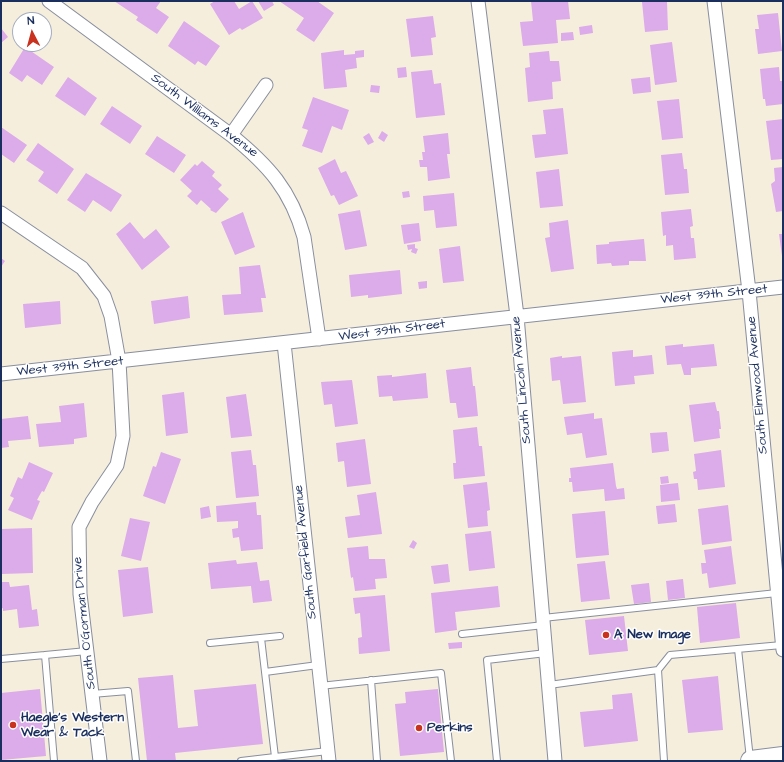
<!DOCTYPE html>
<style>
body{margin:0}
#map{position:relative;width:784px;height:762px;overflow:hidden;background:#f6eedd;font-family:"Architects Daughter",sans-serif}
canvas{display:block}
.frame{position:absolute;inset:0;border:2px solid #1b2f5e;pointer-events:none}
.north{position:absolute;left:12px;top:12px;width:40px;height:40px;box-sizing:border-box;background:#fff;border:1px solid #a4acbf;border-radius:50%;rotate:354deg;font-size:11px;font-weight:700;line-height:16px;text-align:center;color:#1b2f5e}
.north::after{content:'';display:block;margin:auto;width:14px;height:18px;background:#c8321e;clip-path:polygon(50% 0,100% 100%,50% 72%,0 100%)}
</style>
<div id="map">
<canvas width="784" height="762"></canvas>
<div class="frame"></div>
<div class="north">N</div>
</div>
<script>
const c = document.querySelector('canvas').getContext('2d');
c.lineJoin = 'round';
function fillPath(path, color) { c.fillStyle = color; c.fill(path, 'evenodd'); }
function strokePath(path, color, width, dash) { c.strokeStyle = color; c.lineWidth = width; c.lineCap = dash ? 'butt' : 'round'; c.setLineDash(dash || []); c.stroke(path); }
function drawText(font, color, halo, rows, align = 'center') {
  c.font = font + ' "Architects Daughter",sans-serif'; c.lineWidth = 3; c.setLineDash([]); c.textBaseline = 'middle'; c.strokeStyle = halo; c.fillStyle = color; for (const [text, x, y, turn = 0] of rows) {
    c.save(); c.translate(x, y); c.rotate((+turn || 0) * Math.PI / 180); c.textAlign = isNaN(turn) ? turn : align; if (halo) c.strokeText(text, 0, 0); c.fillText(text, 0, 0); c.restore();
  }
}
fillPath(new Path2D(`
 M114 1H161L156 8 169 17 157 34 136 20 138 17Z
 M215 1H234L239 9 252 1 263 18 242 30 240 28 229 35 210 4Z
 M258 1H272L274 5 264 11Z
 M279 1H317L334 13 314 42 296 30 304 18Z
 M531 1H568L570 19 556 20 558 43 523 46 520 22 533 21Z
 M667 1 668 30 645 32 642 2Z
 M778 13 782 51 758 54 755 29H759L757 15Z
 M433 16 436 37 431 38 433 55 411 57 406 19Z
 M184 21 220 46 206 66 198 61 195 65 168 46Z
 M592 25 593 33 580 35 579 27Z
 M1 28 8 37 1 43Z
 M573 32 574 40 561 41V33Z
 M672 42 677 82 655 85 650 45Z
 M25 47 54 67 42 85 27 75 22 82 9 73Z
 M344 50V55L355 54V51L364 50V57L356 58 357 68 345 70 347 87 324 89 321 53Z
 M549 51 550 61H559L561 81 552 82 553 99 528 102 525 68 530 67 529 53Z
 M406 67 407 77 398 78 397 68Z
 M779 67 780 81H783V104L766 106 765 99H763L760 69Z
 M432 70 434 84 441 83 445 115 416 118 411 72Z
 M68 77 97 98 85 116 55 96Z
 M650 77 651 92 633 94 631 79Z
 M371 85 380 86 379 93 370 92Z
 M313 97 349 110 342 130 332 126 322 153 302 146 308 130 302 128Z
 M679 99 683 138 662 140 657 101Z
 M112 106 142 126 130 144 100 124Z
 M563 108 568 154 535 158 532 135 546 134 543 110Z
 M783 119V159L771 160 766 121Z
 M1 127 27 145 14 163 1 154Z
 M382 131 388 135 384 142 378 138Z
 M369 133 374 142 368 145 363 137Z
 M448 133 450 154H447L450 178 428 181 427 167H420L419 160H423L422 152H425L423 136Z
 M157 136 186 155 174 173 145 154Z
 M38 143 74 169 57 194 38 181 44 172 26 160Z
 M682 153 684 169H687L689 193 665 195 661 155Z
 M335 159 341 173 346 171 358 196 339 205 334 195 331 196 318 168Z
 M202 161 215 172 212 176 222 185 218 189 229 199 216 213 210 210 211 209 201 200 197 205 187 196 192 191 180 180 195 164 197 166Z
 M783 167V211L776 212 771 184 775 181 774 168Z
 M559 169 563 206 540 208 536 172Z
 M86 173 122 195 111 212 93 200 85 212 67 200Z
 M409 191 410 197 403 198 402 192Z
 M454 193 457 226 436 228 434 210 424 211 423 196Z
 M691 209 693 226 690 227 691 238H694L696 258 674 260 673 245 666 246V235L663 236 661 212Z
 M360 210 367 246 345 250 338 214Z
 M243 212 255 247 235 255 221 222Z
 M568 220 574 269 551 272 545 238 550 237 549 223Z
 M130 222 144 239 156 229 170 247 142 270 116 234Z
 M419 223 421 241 404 244 401 225Z
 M779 234H783V256H782Z
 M644 239 646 261H629V265L612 266 611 263 597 264 596 245 609 244V242Z
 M415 244V248L418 249 416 254 411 252 412 249 408 250 407 245Z
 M460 246 464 281 443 283 439 249Z
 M1 258 5 261 1 267Z
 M260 265 266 298H261L263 312 224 315 222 295 241 294 239 267Z
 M400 270 402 294 368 298V295L351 297 349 275Z
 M427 281V288L419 289 418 282Z
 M188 296 190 318 154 324 151 301Z
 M60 301 61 324 25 328 23 304Z
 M683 344V347L714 344 717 366 691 368V375H684L681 364 667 365 665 346Z
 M633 350V357L652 355 654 374 634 376 635 384 615 386 612 352Z
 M562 356V358L581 356 586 402 563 404 560 380 552 381 550 358Z
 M471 367 473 386H475L478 416 458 418 456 403H450L446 370Z
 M426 373 428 398 393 401 392 396 379 397 377 376 392 375V377Z
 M352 380 358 424 335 427 332 404 324 405 321 382Z
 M184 392 188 433 166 436 162 395Z
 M246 394 252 436 231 438 226 397Z
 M715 402 717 411H719L721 429H719L720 438 694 442 689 405Z
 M84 403 87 437 74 439V444L39 447 36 424 61 422 59 406Z
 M594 413V419L602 418 607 455 586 458 582 433 567 435 564 417Z
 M28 416 31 439 8 441 9 447 1 448V419Z
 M477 427 479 446H482L485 476 454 479 453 463H456L453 430Z
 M667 432 669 451 652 453 650 433Z
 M365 439 371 484 347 487 344 461 338 462 336 443Z
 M251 450 253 465H256L259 496 236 498 231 452Z
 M721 450 725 487 698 490 697 479H694L693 472 696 471 694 454Z
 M161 452 181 459 165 504 143 496 153 466 156 467Z
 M29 462 53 473 44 492 42 491 37 500 40 501 32 520 8 510 14 498 10 496 18 477 22 479Z
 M613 463 616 486 617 489 624 488 625 499 605 501 604 489 573 492 572 482H569V478H571L570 468Z
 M668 476 669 483 661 484 660 477Z
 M487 482 490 510 487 511 488 526 468 528 463 485Z
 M678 483 680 500 661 502 660 485Z
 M376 492 382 534 348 538 345 517 360 515 357 495Z
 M256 502 257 515H261L263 549 241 551 239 537 233 538 232 529 238 528V521L217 522 216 506Z
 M675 504 677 522 658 524 656 506Z
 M728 505 732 541 702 545 698 509Z
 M209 506 211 517 201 519 200 508Z
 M605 511 609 555 576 558 572 514Z
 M130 518 150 522 141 561 121 556Z
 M32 528 33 573 2 574 1 529Z
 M491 531 495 568 469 571 465 534Z
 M413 540 417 543 414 549 409 547Z
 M368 546 369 559H385L387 578 375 579 376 589 355 591 353 577 351 578 347 548Z
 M731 546 736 584 709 588 707 573 702 574 701 563H706L704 550Z
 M236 560 237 564 257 562 260 581 269 580 272 601 253 603 251 586 211 589 208 563Z
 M605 561 610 599 581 602 577 564Z
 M448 564 450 582 434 584 431 566Z
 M148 567 153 613 123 617 118 570Z
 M683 579 685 598 668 600 666 581Z
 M1 582H9L10 587 29 585 32 610 37 609 39 626 19 628 17 609 3 611V608L1 609Z
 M649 583 651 602 634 604 631 585Z
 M498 586 500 607 455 612 457 630 435 633 431 593Z
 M385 595 390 651 359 654 358 638 362 637 360 613 355 614 353 598Z
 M736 603 740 638 700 643 697 607Z
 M624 616 628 651 589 655 585 620Z
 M462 642V648L449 649 448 643Z
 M173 675 178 728 198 726 194 690 256 684 263 744 175 753 176 761H147L138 678Z
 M718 676 723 730 688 733 682 680Z
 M40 689 46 756 1 760V693Z
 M438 689 444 752 400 756 395 704 406 703 405 692Z
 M632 693 638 741 584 747 580 712 613 709 612 695Z`), '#dcabe9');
const service = new Path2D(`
 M543 618 777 593
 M462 634 544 625
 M261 638 265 672
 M210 643 280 636
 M738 649 750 759
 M1 659 45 655
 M318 665 265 672 275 757 328 751
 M658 670 670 655 782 645
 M371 680 377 761
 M549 685 658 670 664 761
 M320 686 441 673 451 761
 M92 694 128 691 136 761
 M54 761 45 655 87 651
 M241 761 275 757
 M497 761 487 660 546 653`);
const minor = new Path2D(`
 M49 1 231 135C268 165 291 190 304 237L319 339
 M478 1 517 316 555 761
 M714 1 749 291 783 650
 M231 135 266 85
 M1 213 82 268 104 296 111 316 119 361 123 436 117 465 92 502 79 527 80 594 100 761
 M284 343 329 761
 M1 374 783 287`);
const primary = new Path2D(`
 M751 761 783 757`);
strokePath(service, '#888e9e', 8);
strokePath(minor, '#888e9e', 15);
strokePath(primary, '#888e9e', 22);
strokePath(service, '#fff', 6);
strokePath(minor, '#fff', 13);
strokePath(primary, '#fff', 20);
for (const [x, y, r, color] of [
 [606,635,4,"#c8321e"],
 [13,725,4,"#c8321e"],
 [419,728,4,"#c8321e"]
]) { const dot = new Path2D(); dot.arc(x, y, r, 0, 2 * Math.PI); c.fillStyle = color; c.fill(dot); strokePath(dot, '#fff', 1.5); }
drawText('13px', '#1b2f5e', '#fff', [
 ["South Williams Avenue",204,116,37],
 ["West 39th Street",714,295,-6],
 ["West 39th Street",392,331,-7],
 ["West 39th Street",70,367,-6],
 ["South Lincoln Avenue",522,380,-95],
 ["South Elmwood Avenue",758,385,-95],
 ["South Garfield Avenue",306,552,-96],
 ["South O'Gorman Drive",85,623,-96]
]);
drawText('bold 13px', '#1b2f5e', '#fff', [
 ["A New Image",614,635],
 ["Haegle's Western",21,718],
 ["Wear & Tack",21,733],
 ["Perkins",427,728]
], 'left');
</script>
